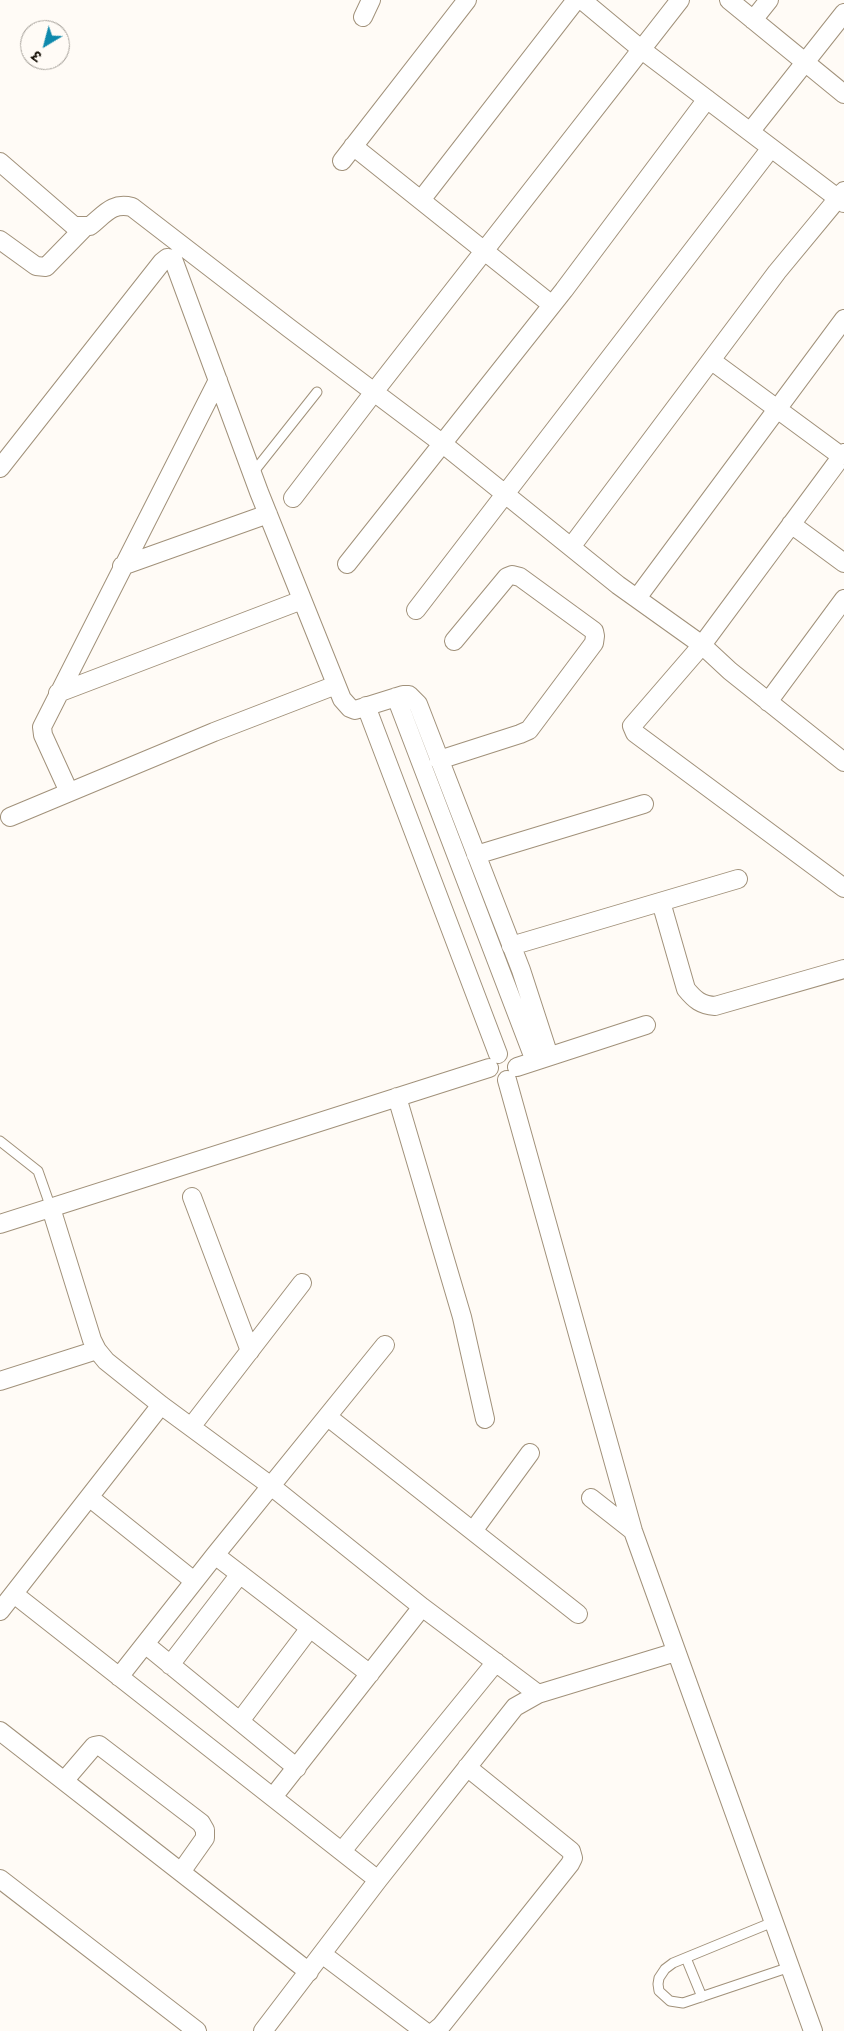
<!DOCTYPE html>
<meta charset="utf-8">
<style>
body{margin:0}
#map{position:relative;width:844px;height:2031px;overflow:hidden;background:#fffbf6;font-family:Poppins,"Noto Sans Devanagari",sans-serif}
canvas{display:block}
.north{position:absolute;left:20px;top:20px;width:50px;height:50px;box-sizing:border-box;background:#fffbf6;border:1px solid #a39e97;border-radius:50%;rotate:217deg;font-size:14px;font-weight:700;line-height:20px;text-align:center;color:#181209}
.north::after{content:'';display:block;margin:auto;width:18px;height:22px;background:#0e89ac;clip-path:polygon(50% 0,100% 100%,50% 72%,0 100%)}
</style>
<div id="map">
<canvas width="844" height="2031"></canvas>
<div class="north">उ</div>
</div>
<script>
const c = document.querySelector('canvas').getContext('2d');
c.lineJoin = 'round';
function strokePath(path, color, width, dash) { c.strokeStyle = color; c.lineWidth = width; c.lineCap = dash ? 'butt' : 'round'; c.setLineDash(dash || []); c.stroke(path); }
const service = new Path2D(`
 M252 474 317 392
 M0 1141 38 1171 51 1208
 M773 1922 673 1963 665 1969 659 1978 658 1984 659 1991 670 2001 683 2003 790 1967
 M686 1958 702 1997`);
const minor = new Path2D(`
 M582 0 642 50 844 203
 M729 0 844 94
 M363 17 371 0
 M753 20 769 0
 M750 132 844 13
 M353 146 552 305
 M342 161 467 0
 M0 162 74 226H90C105 214 112 202 132 207L289 328 443 444 618 585 702 645 730 671 844 762
 M421 200 576 0
 M0 240 36 266 46 267 85 227
 M712 361 841 456
 M844 453 702 645 632 726 635 733 639 736 844 888
 M0 468 162 262 167 258 173 259 259 492 342 699 350 708 355 710 403 695H409L418 704 521 970 549 1056
 M293 498 374 392 680 0
 M791 524 844 563
 M571 547 777 272 844 191
 M347 564 564 290 707 99
 M122 566 268 514
 M637 598 844 319
 M416 610 771 148
 M58 693 302 600
 M396 697 535 1061
 M768 702 844 599
 M366 706 498 1054
 M439 760 520 734 529 730 594 643 595 636 594 631 520 577 512 575 507 577 454 641
 M69 792 43 735 42 727 218 380
 M10 817 214 732 336 685
 M476 855 644 804
 M661 902 686 989C695 1000 701 1005 715 1006L844 969
 M511 946 738 879
 M517 1067 646 1025
 M507 1080 633 1531 813 2031
 M397 1097 462 1317 485 1419
 M192 1197 250 1351
 M51 1208 92 1340 97 1350 106 1361 161 1405 271 1486 422 1607 538 1694
 M0 1224 489 1068
 M0 1381 97 1350
 M328 1417 578 1614
 M191 1427 302 1283
 M89 1497 194 1581
 M591 1498 633 1531
 M473 1531 530 1453
 M215 1555 370 1674
 M14 1594 378 1880
 M0 1611 161 1405
 M145 1644 297 1768
 M170 1665 240 1574
 M119 1677 215 1555 385 1345
 M240 1721 310 1628
 M0 1731 309 1972
 M64 1781 94 1746 99 1745 201 1823 205 1830V1838L181 1872
 M273 1797 422 1607
 M342 1851 496 1662
 M0 1879 197 2031
 M322 1954 424 2031
 M263 2031 378 1880 515 1707 538 1694 676 1652
 M435 2031 441 2026 570 1864 573 1858 571 1851 467 1767`);
strokePath(service, '#a1917a', 11);
strokePath(minor, '#a1917a', 20);
strokePath(service, '#fff', 9);
strokePath(minor, '#fff', 18);
</script>
